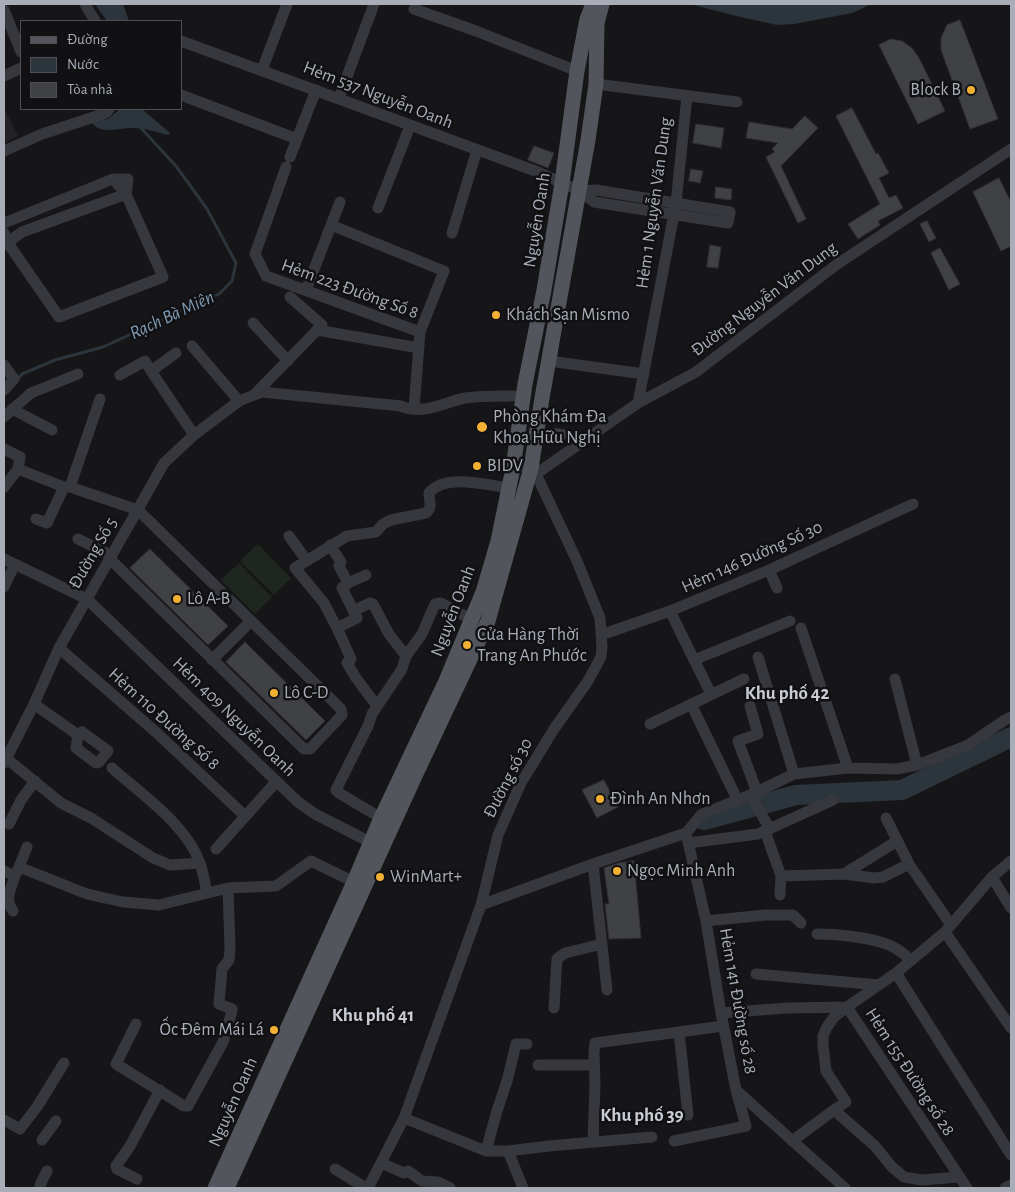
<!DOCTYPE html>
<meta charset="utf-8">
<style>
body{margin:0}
#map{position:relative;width:1015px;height:1192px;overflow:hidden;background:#161618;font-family:"Alegreya Sans",sans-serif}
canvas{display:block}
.frame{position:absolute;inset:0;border:5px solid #a8adb8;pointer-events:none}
.legend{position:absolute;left:20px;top:20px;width:162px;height:90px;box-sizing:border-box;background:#111113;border:1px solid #4d4f55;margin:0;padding:6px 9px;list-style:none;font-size:15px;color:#a8adb8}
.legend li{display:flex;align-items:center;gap:10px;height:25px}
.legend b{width:25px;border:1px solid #4d4f55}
</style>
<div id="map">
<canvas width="1015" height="1192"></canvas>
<div class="frame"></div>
<ul class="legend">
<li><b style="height:6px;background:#53555c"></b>Đường</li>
<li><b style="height:14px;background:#2c353c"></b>Nước</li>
<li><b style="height:14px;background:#404145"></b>Tòa nhà</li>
</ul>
</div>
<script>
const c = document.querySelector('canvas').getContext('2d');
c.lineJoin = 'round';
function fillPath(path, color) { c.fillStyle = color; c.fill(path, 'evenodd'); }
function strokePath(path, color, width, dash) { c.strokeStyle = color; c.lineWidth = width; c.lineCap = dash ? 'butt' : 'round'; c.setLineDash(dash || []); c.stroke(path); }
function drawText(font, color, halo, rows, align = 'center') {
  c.font = font + ' "Alegreya Sans",sans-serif'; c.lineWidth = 5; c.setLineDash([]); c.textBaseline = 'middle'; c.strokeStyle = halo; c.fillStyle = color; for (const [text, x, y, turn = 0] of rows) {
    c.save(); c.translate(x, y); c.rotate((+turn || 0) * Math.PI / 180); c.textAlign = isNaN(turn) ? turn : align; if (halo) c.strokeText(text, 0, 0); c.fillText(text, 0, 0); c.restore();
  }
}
fillPath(new Path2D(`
 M4 108 18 136 4 143Z`), '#222225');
fillPath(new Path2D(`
 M258 544 291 578 274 595 240 561Z
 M239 563 272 597 255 614 221 580Z`), '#1e261f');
fillPath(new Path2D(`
 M95 4H123L129 21H107Z
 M690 4H872L852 13 794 24 777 25 736 16Z
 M120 109H142L170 133 168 135C156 132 146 128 133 128 121 127 99 136 92 122L108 119Z`), '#2c353c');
strokePath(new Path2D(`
 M18 379 22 374 55 360 103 347 219 294 232 281 236 263 207 209 176 166 140 127`), '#2c353c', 3);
strokePath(new Path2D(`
 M704 820 796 795 902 790 1011 737`), '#2c353c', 20);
const building = new Path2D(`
 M960 20 998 119 970 129 941 50V38L947 25Z
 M891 39 902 41 912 48 919 58 945 111 918 124 879 45Z
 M852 108 876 154 878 153 889 173 879 178 889 198 896 195 903 208 878 221 880 225 858 239 848 224 880 204 836 116Z
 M805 116 818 128 781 166 806 219 798 223 766 157 775 152 772 149 778 143 746 138 749 122 792 129Z
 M696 124 724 128 721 148 693 143Z
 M534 146 554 153 548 168 528 160Z
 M691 169 703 171 700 183 689 181Z
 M999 178 1011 202V246L1001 251 973 192Z
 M716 187 732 189 731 200 715 198Z
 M927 221 936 238 929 242 920 224Z
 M710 245 721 247 718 268 707 267Z
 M940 248 960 284 949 290 931 253Z
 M555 428 571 431 569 440 554 437Z
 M150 549 228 626 208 645 130 568Z
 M245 642 325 721 306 740 226 662Z
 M604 780 618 807 597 818 582 790Z
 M634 861 641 938 609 939 605 904H609L604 868 618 863Z`);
fillPath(building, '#404145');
strokePath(building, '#303034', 1);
strokePath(new Path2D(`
 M85 4 95 21
 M414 9 476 31 577 71
 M4 10 21 52
 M181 41 538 172 580 191 594 202 728 223 730 212 596 190 580 191
 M262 70 287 4
 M4 76 21 68
 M596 84 737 102
 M181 95 297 139
 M339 98 374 4
 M4 151 42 134 106 113 109 109
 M290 157 316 90
 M286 167 255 254 266 276 420 332 414 409
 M378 208 410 126
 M4 223 113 179H128L126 194 22 232 4 245
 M331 225 444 271 420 332
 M4 233 12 249 59 317 163 277 126 194 113 179
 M452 233 477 150
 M306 290 340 202
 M253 323 288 361
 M317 330 419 348
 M192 346 239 401
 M549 361 644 374
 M4 365 14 379 4 390
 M151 371 194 435
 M120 375 145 361 151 371 176 353
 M254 395 322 325 290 297
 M638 403 676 203 687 96
 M12 409 52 430
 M4 417 31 393 78 374
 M4 449 20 457 18 469 64 487H70L138 510 341 709 342 715 310 749H304L110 559
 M536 474 638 403 696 372 836 265 1011 149
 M4 487 18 469
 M70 487 100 399
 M36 519 47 523 64 487
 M289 536 307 561
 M78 539 112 556
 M330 545 341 562 339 566 348 583 342 588 357 618 337 628
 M4 559 87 599 298 802 315 814 370 842
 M769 570 777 588
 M348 583 366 575
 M4 587 15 564
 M353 611 370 603 373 604 389 634 406 656
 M670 611 711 694
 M801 628 848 768
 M601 635 670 611 769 570 913 504
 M59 648 157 733 245 816
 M758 657 794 774
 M212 660 251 621
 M694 660 790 621
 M895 679 917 765
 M34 704 78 735
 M691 704 738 801
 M377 706 356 678 347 663 351 659 337 628 324 603 295 568 347 536 376 532 383 524 391 520 426 513C433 507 429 501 429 493 445 473 486 485 509 488
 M750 706 758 734 738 741 757 792
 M650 724 744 679
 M82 732 108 751 99 762 96 763 76 748 78 735Z
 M6 758 61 803 91 818 153 858 170 865 200 863
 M4 763 34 704 59 648 142 502 164 463 194 435 239 401 262 392 401 406C421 416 445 402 465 398 484 395 505 396 524 396
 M112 768C141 794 186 824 200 863 203 872 205 883 207 893
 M750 795 770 829
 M381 818 339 793 336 790 368 726 372 714 402 669 406 656 422 634 435 604 441 603 472 620
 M886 818 909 864 951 925
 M9 824 21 800 35 781
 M765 831 781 876 780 895
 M686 833 706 921 721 1013 736 1090 845 1188
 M688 843 758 834 833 800
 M216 849 276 782
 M1011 861 992 877 1011 908
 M593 864 607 990
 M19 867 87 894 123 902 159 905 228 888 276 886 311 861 354 882
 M4 871 15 876C11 889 4 900 13 911
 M17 872 27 847
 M844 874 874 878 883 877 909 864
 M781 876 844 874 897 841
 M481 905 593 864 686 833 702 814 750 795 794 774 848 768 897 769 917 765 968 745 1005 720 1011 717
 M706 921 765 915H793L801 923
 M945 932 1011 1028
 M817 934C836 934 879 938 895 948 901 951 906 956 911 960
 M896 973 945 932 992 877
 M756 974 879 985
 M847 1007 834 1017 827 1027 823 1036V1045L826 1071 846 1102 834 1110 875 1146 892 1167 904 1177 922 1180 959 1177
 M554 1008 557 959 565 953 602 944
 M721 1013 787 1008 847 1007
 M136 1024 116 1064 184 1106H188L223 1042 232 1011V1009L219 1004 222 969 229 960 230 947 228 888
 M538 1065H594
 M688 1115 679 1032 723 1026
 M404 1118 486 1151H508L549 1146 652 1137
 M4 1120 20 1129 37 1107 64 1063
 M42 1140 56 1121
 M674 1141 746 1126 736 1090
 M792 1141 834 1110
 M593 1142 595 1085 594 1053 595 1043 679 1032
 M486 1151 496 1114 507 1081 516 1044H527
 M508 1151 523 1188
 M381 1163 404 1173 408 1171 422 1181 438 1182 450 1188
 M335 1169 366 1188
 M137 1179 117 1169 116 1166 130 1146 160 1090
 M40 1188V1185L47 1171
 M368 1188 404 1118 481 905 498 835 521 783 554 729 588 681 601 657 602 647 600 618 577 561 536 474 531 468 514 465
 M967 1188 847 1007 896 973 1011 1155
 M1005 1188 1011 1185`), '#37383d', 11);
strokePath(new Path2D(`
 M215 1188 354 882 381 818 446 681 483 592 498 541 513 468 525 384 544 290 562 183 577 71 587 19 593 4
 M227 1188 415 776 488 621 531 468 542 398 588 140 596 84 597 23 602 4`), '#53555c', 15);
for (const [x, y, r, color] of [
 [971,90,5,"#f2b134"],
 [496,315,5,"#f2b134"],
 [482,427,6,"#f2b134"],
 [477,466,5,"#f2b134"],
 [177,599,5,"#f2b134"],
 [467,645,5,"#f2b134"],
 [274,693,5,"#f2b134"],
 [600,799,5,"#f2b134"],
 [617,871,5,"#f2b134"],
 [380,877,5,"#f2b134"],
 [274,1030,5,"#f2b134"]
]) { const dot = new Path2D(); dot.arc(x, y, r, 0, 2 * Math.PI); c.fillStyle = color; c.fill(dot); strokePath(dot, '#111113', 2); }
drawText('18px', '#a8adb8', '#111113', [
 ["Block B",961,90,"right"],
 ["Khách Sạn Mismo",506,315],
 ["Phòng Khám Đa",493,417],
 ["Khoa Hữu Nghị",493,438],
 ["BIDV",487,466],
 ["Lô A-B",187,599],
 ["Cửa Hàng Thời",477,635],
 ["Trang An Phước",477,656],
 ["Lô C-D",284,693],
 ["Đình An Nhơn",610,799],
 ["Ngọc Minh Anh",627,871],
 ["WinMart+",390,877],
 ["Ốc Đêm Mái Lá",264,1030,"right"]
], 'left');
drawText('18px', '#a8adb8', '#111113', [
 ["Hẻm 537 Nguyễn Oanh",378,95,21],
 ["Hẻm 1 Nguyễn Văn Dung",654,203,-82],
 ["Nguyễn Oanh",537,220,-81],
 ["Hẻm 223 Đường Số 8",350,289,20],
 ["Đường Nguyễn Văn Dung",764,299,-37],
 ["Đường Số 5",93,553,-60],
 ["Hẻm 146 Đường Số 30",752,557,-24],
 ["Nguyễn Oanh",453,611,-69],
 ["Hẻm 409 Nguyễn Oanh",234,717,44],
 ["Hẻm 110 Đường Số 8",164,719,42],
 ["Đường số 30",508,778,-63],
 ["Hẻm 141 Đường số 28",738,1001,80],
 ["Hẻm 155 Đường số 28",910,1072,57],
 ["Nguyễn Oanh",233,1102,-66]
]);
drawText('italic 19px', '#7f9bb3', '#111113', [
 ["Rạch Bà Miên",172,315,-25]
]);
drawText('bold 19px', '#c9ccd4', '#111113', [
 ["Khu phố 42",787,693],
 ["Khu phố 41",373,1015],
 ["Khu phố 39",642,1115]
]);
</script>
